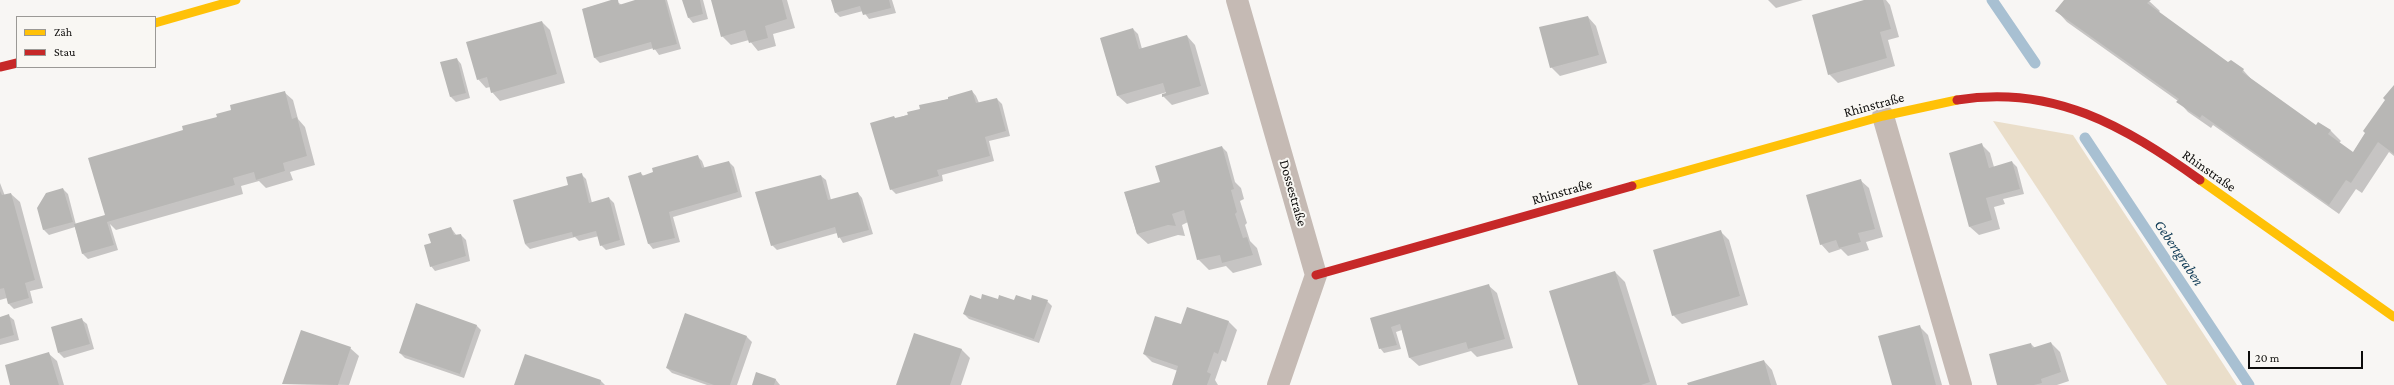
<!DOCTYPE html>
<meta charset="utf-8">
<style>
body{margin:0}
#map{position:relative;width:2394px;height:385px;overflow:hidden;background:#f8f6f4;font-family:"Crimson Pro",serif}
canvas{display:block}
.legend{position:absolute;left:16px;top:16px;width:140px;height:52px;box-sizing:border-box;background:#f9f7f3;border:1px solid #9b9996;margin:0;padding:5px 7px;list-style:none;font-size:12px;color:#0d0c0b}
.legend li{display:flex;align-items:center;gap:8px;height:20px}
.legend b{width:20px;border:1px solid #9b9996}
.scale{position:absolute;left:2248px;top:351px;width:115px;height:18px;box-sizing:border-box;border:2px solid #0d0c0b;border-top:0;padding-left:5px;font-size:12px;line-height:14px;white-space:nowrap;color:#0d0c0b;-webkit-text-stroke:3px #f9f7f3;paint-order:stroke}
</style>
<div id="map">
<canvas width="2394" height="385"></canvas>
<ul class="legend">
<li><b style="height:5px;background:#ffc107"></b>Zäh</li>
<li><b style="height:5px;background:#c62828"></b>Stau</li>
</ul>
<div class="scale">20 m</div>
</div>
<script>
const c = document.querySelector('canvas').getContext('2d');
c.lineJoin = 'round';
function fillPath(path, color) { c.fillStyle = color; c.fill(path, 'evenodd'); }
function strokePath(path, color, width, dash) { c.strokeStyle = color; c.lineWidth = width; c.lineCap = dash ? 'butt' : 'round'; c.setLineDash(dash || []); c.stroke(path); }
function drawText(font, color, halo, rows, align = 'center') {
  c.font = font + ' "Crimson Pro",serif'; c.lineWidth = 4; c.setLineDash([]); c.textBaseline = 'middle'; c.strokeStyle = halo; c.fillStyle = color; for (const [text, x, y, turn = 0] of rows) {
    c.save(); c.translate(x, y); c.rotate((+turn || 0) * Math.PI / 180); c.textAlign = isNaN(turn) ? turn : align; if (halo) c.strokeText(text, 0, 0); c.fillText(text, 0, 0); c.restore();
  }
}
fillPath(new Path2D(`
 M1993 121 2073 135 2237 385H2167Z`), '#eadeca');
fillPath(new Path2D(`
 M614 0 622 5 639 0H667L681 49 659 55 654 48 600 63 595 58 583 9Z
 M683 0H703L708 19 693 23 689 18Z
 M712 0H787L795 28 773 34 776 46 758 51 749 40 731 45 722 36Z
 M832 0H892L896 13 869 19 863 11 840 17 835 12Z
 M1768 0H1803L1776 8Z
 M1868 0H1886L1890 5 1899 37 1888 40 1895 66 1838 83 1829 74Z
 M2065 0H2148L2160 11 2158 13 2228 63 2243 70 2253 81 2316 127 2319 123 2331 131 2341 141 2339 143 2353 153 2386 100 2384 98 2394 86V156L2389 152 2362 193 2356 189 2339 214 2213 125 2211 128 2188 112 2178 101 2067 22 2057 11Z
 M1588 17 1596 26 1607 63 1560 76 1551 67Z
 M542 22 550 30 565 83 500 101 492 92 490 87 486 88 478 79Z
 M1133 29 1138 34 1142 49 1187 36 1195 45 1209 94 1172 105 1163 96 1167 94V92L1127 104 1118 96Z
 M457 59 461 64 470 98 456 102 451 97 442 63Z
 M972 91 976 96 979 103 997 99 1002 104 1010 136 989 141 994 161 942 175 943 181 896 194 891 189 895 119 921 110 920 106 949 99Z
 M284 92 293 100 298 119 305 127 315 165 290 172 293 180 266 188 259 181 241 186 243 194 116 230 110 224 118 250 88 259 83 254 75 227 49 235 44 230 38 208 63 189 68 194 76 225 105 216 185 131 232 111Z
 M1982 145 1990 153 1994 167 2012 162 2017 167 2024 194 2003 199 2005 204 1994 207 2000 229 1979 235 1970 227Z
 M1222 147 1227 152 1235 182 1241 188 1244 199 1240 201 1247 223 1245 225 1250 241 1257 248 1262 265 1233 273 1226 266 1209 270 1198 259 1188 222 1182 225 1185 236 1178 235 1148 244 1137 234 1125 193 1161 183Z
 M697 156 702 161 705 169 729 162 734 167 742 197 673 217 680 242 653 249 649 244 640 173 644 176Z
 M581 174 586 179 592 203 609 198 614 203 625 245 606 250 601 245 599 236 579 241 575 237 530 249 525 244 569 186Z
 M821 176 826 180 831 200 858 193 862 198 873 234 843 243 837 233 777 250 772 245Z
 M1860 180 1869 188 1883 237 1866 242 1869 250 1848 256 1841 249 1829 253 1821 244Z
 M0 183 5 196 11 194 20 202 43 288 30 291 33 303 14 309 9 304 7 298 0 300Z
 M451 228 457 236 461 235 466 240 470 261 435 271 431 266 432 243Z
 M1721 232 1729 240 1748 305 1682 324 1673 315Z
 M1615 272 1625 282 1657 385H1579Z
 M1488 285 1497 293 1513 348 1477 357 1471 351 1419 366 1410 358 1402 330 1396 332 1401 349 1384 353 1380 348 1371 319Z
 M981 300 1047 301 1052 306 1039 343 969 319 964 314Z
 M685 314 747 337 752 342 737 385H707L672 373 667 368Z
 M9 316 14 320 19 340 0 345V318Z
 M82 320 87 324 94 349 64 358 59 353Z
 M1229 322 1237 330 1226 362 1222 360 1215 380 1218 385H1173L1178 371 1152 362 1144 354 1181 325Z
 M476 325 481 330 464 378 405 358 400 353Z
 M1920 327 1928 335 1942 385H1893Z
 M915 334 962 350 970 358 961 385H897Z
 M2051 343 2060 352 2069 381 2057 385H1998L2031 344 2035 348Z
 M350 348 359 356 349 385 283 384Z
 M48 353 57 361 64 385H11Z
 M1764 361 1772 370 1777 385H1689Z
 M757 373 776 380 780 385H753Z
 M601 381 605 385H515Z`), '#0003');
strokePath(new Path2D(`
 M1992 0 2035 63
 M2085 138 2249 385`), '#a8c0d2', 11);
fillPath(new Path2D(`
 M611 0H618L619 5 635 0H665L677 44 653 50 651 42 594 58 582 9Z
 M682 0H700L703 14 688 18Z
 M711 0H782L787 19 765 26 768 38 749 43 745 30 721 37Z
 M831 0H889L891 8 863 15 860 6 835 13Z
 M1864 0H1883L1891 29 1880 32 1887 58 1828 75 1812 15Z
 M2064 0H2151L2147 3 2228 62 2231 60 2244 69 2242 72 2316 125 2318 122 2331 130 2328 134 2353 152 2365 133 2363 131 2385 100 2383 98 2394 85V154L2378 142 2351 183 2346 180 2329 205 2202 115 2200 118 2176 102 2179 99 2055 11Z
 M1588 16 1599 55 1550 68 1539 27Z
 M542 21 557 74 491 93 487 77 477 80 466 42Z
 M1133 28 1139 49 1187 35 1201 86 1162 97V94L1166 93 1163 83 1117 96 1100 38Z
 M457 58 466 93 450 97 440 62Z
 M972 90 976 103 997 98 1006 131 985 137 990 156 937 170 939 176 890 190 870 123 894 116 895 118 908 115 907 112 920 109 919 105 948 99V97Z
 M285 91 292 119 297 117 307 156 283 163 285 171 256 180 254 172 233 178 235 185 107 222 114 245 82 254 74 224 105 215 88 158 183 130 182 126 217 117 216 114 231 110 230 105Z
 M1982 143 1989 168 2012 161 2020 189 1986 198 1992 220 1969 227 1949 153Z
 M1222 146 1234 189 1231 190 1237 212 1235 214 1243 238 1247 237 1253 255 1222 263 1220 255 1197 260 1184 210 1172 214 1176 226 1168 225 1137 234 1124 192 1160 182 1155 166Z
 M698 155 702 168 729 161 738 192 669 212 675 238 648 244 628 176 641 172 642 176 653 172 652 168Z
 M582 173 589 203 609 197 620 240 600 246 596 231 573 237 572 232 525 244 513 200 568 185 566 177Z
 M821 175 828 200 858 192 869 230 838 238 835 227 771 246 755 192Z
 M1861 179 1875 229 1858 233 1861 242 1839 248 1836 240 1820 245 1806 195Z
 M63 188 73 222 43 230 37 208 46 193Z
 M0 191 2 195 11 193 35 280 25 283 29 298 8 304 4 288 0 289Z
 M451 227 454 235 461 234 466 256 430 267 424 245 431 243 428 234Z
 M1721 230 1740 296 1672 316 1653 250Z
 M1615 271 1650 382 1641 385H1578L1549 291Z
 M1489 284 1505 339 1468 349 1466 342 1409 358 1400 324 1391 327 1397 345 1379 349 1370 318Z
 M982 294 998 299 999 295 1014 300 1016 295 1031 300 1032 295 1048 300 1034 339 963 314 970 295 981 299Z
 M416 303 477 325 460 374 399 353Z
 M1187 307 1229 321 1218 354 1214 352 1207 372 1211 374 1207 385H1172L1178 366 1143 354 1155 316 1181 324Z
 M685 313 747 336 730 385H714L666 368Z
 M9 314 14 335 0 339V317Z
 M82 318 90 344 58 353 51 327Z
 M1920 325 1936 385H1892L1878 336Z
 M301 330 351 347 338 385 282 384Z
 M914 333 962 349 950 385H896Z
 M2051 342 2061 372 2041 379 2042 383 2034 385H1997L1989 354 2031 343 2032 348Z
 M49 352 59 385H10L5 365Z
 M525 354 601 380 600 385H514Z
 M1764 360 1771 385H1688L1687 383Z
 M756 372 776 379 774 385H752Z`), '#b8b7b5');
strokePath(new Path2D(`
 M1883 116 1961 385`), '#c5bab4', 22);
strokePath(new Path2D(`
 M1237 0 1316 275 1278 385`), '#c5bab4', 22);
strokePath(new Path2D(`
 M155 23 236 0
 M2200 180 2394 317
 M1632 186 1883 116 1957 100`), '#ffc107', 9);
strokePath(new Path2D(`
 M0 67 17 63
 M1957 100C2053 84 2124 126 2200 180
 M1316 275 1632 186`), '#c62828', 9);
drawText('14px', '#0d0c0b', '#f9f7f3', [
 ["Rhinstraße",1874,105,-15],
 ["Rhinstraße",2209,171,35],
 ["Rhinstraße",1562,192,-16],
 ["Dossestraße",1293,193,74]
]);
drawText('italic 15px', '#0a3652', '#f9f7f3', [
 ["Gebertgraben",2179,253,56]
]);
</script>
